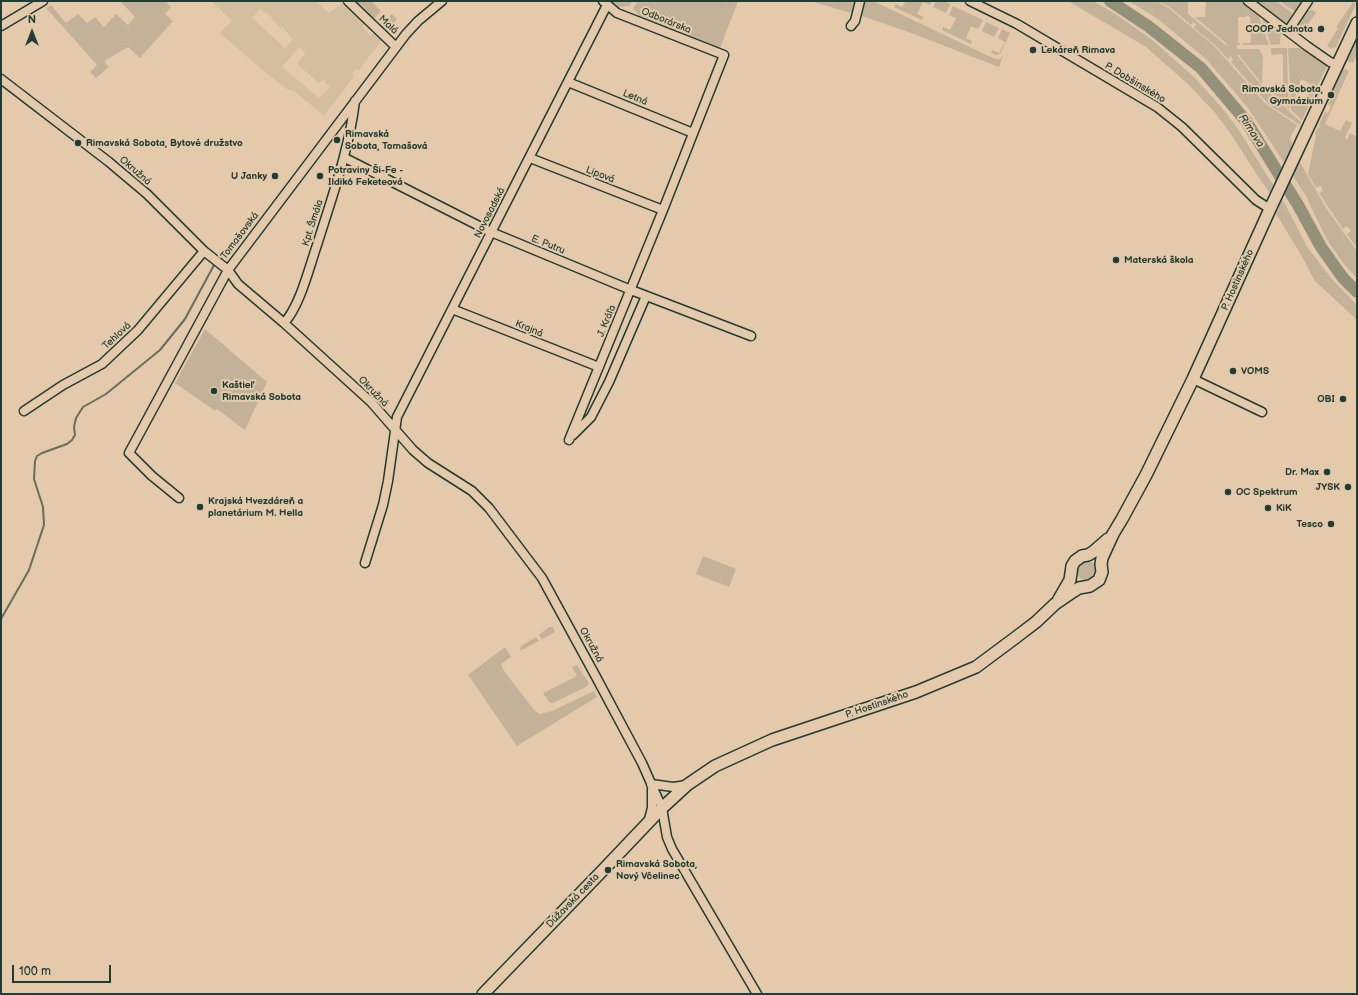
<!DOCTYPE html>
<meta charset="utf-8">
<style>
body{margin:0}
#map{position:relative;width:1358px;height:995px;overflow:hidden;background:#e4caab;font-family:"Balsamiq Sans",sans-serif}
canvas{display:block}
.frame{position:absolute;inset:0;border:2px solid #1f3d34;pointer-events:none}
.north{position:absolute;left:12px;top:12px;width:40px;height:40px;-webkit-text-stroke:3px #e4caab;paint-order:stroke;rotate:0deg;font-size:11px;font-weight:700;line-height:16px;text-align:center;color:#1f3d34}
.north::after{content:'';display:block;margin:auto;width:14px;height:18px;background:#1f3d34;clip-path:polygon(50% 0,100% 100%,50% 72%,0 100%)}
.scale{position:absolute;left:12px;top:965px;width:99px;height:18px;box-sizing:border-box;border:2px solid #1f3d34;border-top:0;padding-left:5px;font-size:12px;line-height:14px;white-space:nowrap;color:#1f3d34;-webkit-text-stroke:3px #e4caab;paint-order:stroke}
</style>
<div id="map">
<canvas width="1358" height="995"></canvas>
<div class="frame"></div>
<div class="north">N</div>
<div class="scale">100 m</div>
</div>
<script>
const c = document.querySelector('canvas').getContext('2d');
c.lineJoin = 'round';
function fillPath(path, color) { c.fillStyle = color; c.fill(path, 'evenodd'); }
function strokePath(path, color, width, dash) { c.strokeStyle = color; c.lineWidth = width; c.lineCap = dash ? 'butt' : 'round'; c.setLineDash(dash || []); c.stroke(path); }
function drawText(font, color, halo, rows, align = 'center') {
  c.font = font + ' "Balsamiq Sans",sans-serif'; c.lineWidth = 4; c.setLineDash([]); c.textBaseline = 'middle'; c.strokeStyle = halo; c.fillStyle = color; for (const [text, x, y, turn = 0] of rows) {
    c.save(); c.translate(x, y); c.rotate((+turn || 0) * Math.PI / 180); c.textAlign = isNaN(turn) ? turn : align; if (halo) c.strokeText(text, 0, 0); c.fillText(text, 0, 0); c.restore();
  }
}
fillPath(new Path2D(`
 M211 1H316L329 13 344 2 365 23 362 27 371 36 375 31 383 39 358 71 356 69 352 74 354 76 324 116 294 91 288 90 265 72 220 33 232 21ZM260 9 264 13 266 12 273 19 272 20 281 28 282 27 293 39 285 48 252 18ZM299 47 306 53 297 64 319 83 323 80 330 87 319 98 282 67Z`), '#d3bea0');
fillPath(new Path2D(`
 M122 1H165L171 7 165 14 173 21 140 58 128 47 104 61 109 67 96 78 90 72 97 65 46 8 51 5 66 23 78 14 87 23 95 17 104 27 116 14 128 25 135 17 121 2Z
 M352 1H371L381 11 373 20Z
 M607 1H633L629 6 618 7 611 2 609 3Z
 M638 1H725L727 3 728 1H738L720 48 640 17 633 8Z
 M810 1H855L851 13Z
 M863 1H873L995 59H1000L1003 56 999 67 911 33 859 15Z
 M906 1H932L930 5 923 2 917 14 924 17 922 20 894 7 896 4 902 7Z
 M936 1H944L950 4 946 13 933 7Z
 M1068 1H1093L1114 13 1151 39 1195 78 1223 109 1238 129 1285 204 1308 248 1332 279 1357 305V320L1315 281 1300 253 1276 214 1279 208 1277 203 1259 178 1232 136 1216 114 1189 85 1146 47Z
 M1129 1H1157L1170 9 1214 46 1267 105 1297 125 1290 138 1292 143 1291 148 1293 149 1298 164 1299 162 1301 164 1326 208 1357 251V278L1343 263 1327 240 1306 196 1248 108 1206 59 1158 19Z
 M1159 1H1188V14L1227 46V44L1195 17H1205L1206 1H1240L1258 14 1269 45H1243V43H1251L1250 17 1246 15V17H1238V43H1240V45H1237V49H1259L1263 56 1262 84 1239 55H1237L1261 85 1301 122 1300 125 1268 104 1255 89 1257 87 1255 85 1253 87 1231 62 1233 60 1231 56 1228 59 1215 45 1194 28 1196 25 1193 22 1191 25 1171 8Z
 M1254 1H1276L1291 12 1292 16 1286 24Z
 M1284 1H1305L1296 12 1282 3Z
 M1353 2 1356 4 1336 47 1331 49 1327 46 1338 28 1336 27Z
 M953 6 983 20 978 29 971 26 966 38 972 41 971 44 942 30 943 27 950 30 956 18 949 15Z
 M1312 10 1316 13 1302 32 1295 27 1306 11Z
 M392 14 397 19 387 33 380 27Z
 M1261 16 1281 31 1280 44 1271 45Z
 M986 22 999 28 994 37 982 31Z
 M1002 29 1010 33 1000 54 996 55 991 53 992 50 999 53 1005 42 998 38Z
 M1357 38V54L1353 63 1347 61Z
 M1271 48H1287L1288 86 1283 85V55L1281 54 1271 55Z
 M1288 48H1305L1326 64 1327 66 1302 120 1291 110 1290 87 1298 89 1294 100 1304 103 1313 85 1301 79 1298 88 1290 86Z
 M1343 68 1349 71 1325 124 1340 131 1346 120 1352 123 1345 138 1347 139 1350 133 1357 137V248L1347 234 1351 231 1347 226 1343 229 1319 193 1323 191 1321 186 1316 188 1308 174 1316 135 1315 134 1318 127 1319 128 1320 126 1319 125 1325 112 1328 113 1331 106 1328 104C1334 92 1337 80 1343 68Z
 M1283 86 1288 87 1289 109 1266 87H1283Z
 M205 329 267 382 245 430 217 409 215 411 175 383Z
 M703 556 736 569 729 587 696 574Z
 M1077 571a10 10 0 1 1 20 0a10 10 0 1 1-20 0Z
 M549 627H553L555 632 542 639 539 635Z
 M536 637 539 641 520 651 521 646Z
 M505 647 511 657 501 664 504 671 535 711 540 714 552 711 594 691 597 697 517 746 468 675Z
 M577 665 589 683 586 687 553 703H550L543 693 577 676 572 667Z`), '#c4b298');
strokePath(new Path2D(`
 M1 619 29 570 44 525 43 507 34 479 35 461 37 456 42 453 67 444 72 440 75 435 74 427 76 418 83 407 106 394 160 350 185 319 214 265`), '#656f5e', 2);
strokePath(new Path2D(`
 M1110 1 1148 26 1201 68 1246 121 1298 205 1321 247 1343 278 1357 292`), '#94917a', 12);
const street = new Path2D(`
 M348 1 396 47
 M970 1 1017 24 1157 107 1182 127 1256 200 1270 209
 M1248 1 1307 46 1330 62 1337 65
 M1 26 43 1
 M851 26 855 21 860 1
 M1288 31 1308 1
 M1 79 109 162 147 194 204 251 228 270 238 284 284 323 371 402 413 450 428 463 472 491 489 508 542 578 595 675 642 763 662 808 667 837 672 849 757 994
 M568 82 693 133
 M345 158 491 232 631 290 751 336
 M530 158 663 210
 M452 309 599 367
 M284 323C300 306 309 268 317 245 332 197 349 150 355 101
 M1193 379 1262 412
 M24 411 63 385 102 364 138 330 204 251
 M573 435 591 417 609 382 646 296
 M569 440 663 210 724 55 617 13 603 1
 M179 498 152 476 129 453 228 270 406 34 418 21 442 1
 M365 563 383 505 388 481 397 417 607 5
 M651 784 673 787 687 785
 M648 823 652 808V789`);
const secondary = new Path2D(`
 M1059 599 1070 580 1072 566 1075 561 1082 556 1088 555 1093 552 1108 539
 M483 994 604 869 662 808 687 785 715 766 772 740 916 692 976 667 1015 638 1036 622 1055 604 1074 591 1079 588 1090 586 1099 580 1102 572 1101 564 1102 558 1113 534 1122 519 1146 475 1193 379 1270 209 1357 23`);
strokePath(street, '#1f3d34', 11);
strokePath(secondary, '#1f3d34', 14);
strokePath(street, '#e4caab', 8);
strokePath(secondary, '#e4caab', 11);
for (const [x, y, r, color] of [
 [1321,29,4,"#1f3d34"],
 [1033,50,4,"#1f3d34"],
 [1331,95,4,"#1f3d34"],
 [337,140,4,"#1f3d34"],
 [78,143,4,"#1f3d34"],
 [275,176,4,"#1f3d34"],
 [320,176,4,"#1f3d34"],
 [1116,260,4,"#1f3d34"],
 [1233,371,4,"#1f3d34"],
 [214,391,4,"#1f3d34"],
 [1343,399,4,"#1f3d34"],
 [1327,472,4,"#1f3d34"],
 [1348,487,4,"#1f3d34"],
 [1228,492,4,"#1f3d34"],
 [200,507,4,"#1f3d34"],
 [1268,508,4,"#1f3d34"],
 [1331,524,4,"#1f3d34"],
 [608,870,4,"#1f3d34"]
]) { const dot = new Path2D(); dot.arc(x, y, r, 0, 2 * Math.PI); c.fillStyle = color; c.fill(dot); strokePath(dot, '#e4caab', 1.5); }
drawText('10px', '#1f3d34', '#e4caab', [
 ["Odborárska",666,21,22],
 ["Malá",388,25,43],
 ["P. Dobšinského",1135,83,31],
 ["Letná",635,98,22],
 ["Okružná",135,171,41],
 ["Lipová",600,175,21],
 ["Novosadská",490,213,-63],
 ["Kpt. Šmála",313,223,-72],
 ["Tomašovská",240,236,-53],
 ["E. Putru",548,245,22],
 ["P. Hostinského",1238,280,-66],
 ["J. Kráľa",607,321,-68],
 ["Krajná",529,329,22],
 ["Tehlová",117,336,-43],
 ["Okružná",373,392,46],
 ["Okružná",591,645,61],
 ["P. Hostinského",877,705,-19],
 ["Dúžavská cesta",573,901,-46]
]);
drawText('bold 10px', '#1f3d34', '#e4caab', [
 ["COOP Jednota",1313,29,"right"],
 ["Lekáreň Rimava",1041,50],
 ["Rimavská Sobota,",1323,89,"right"],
 ["Gymnázium",1323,101,"right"],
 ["Rimavská",345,134],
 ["Sobota, Tomašová",345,146],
 ["Rimavská Sobota, Bytové družstvo",86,143],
 ["Potraviny Ši-Fe -",328,170],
 ["Ildikó Feketeová",328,182],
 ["U Janky",267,176,"right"],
 ["Materská škola",1124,260],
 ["VOMS",1241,371],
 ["Kaštieľ",222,385],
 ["Rimavská Sobota",222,397],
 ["OBI",1335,399,"right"],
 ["Dr. Max",1319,472,"right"],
 ["JYSK",1340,487,"right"],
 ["OC Spektrum",1236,492],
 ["Krajská Hvezdáreň a",208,501],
 ["planetárium M. Hella",208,513],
 ["KiK",1276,508],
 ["Tesco",1323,524,"right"],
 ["Rimavská Sobota,",616,864],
 ["Nový Včelinec",616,876]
], 'left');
drawText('italic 11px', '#2b453b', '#e4caab', [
 ["Rimava",1251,131,57]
]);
</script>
